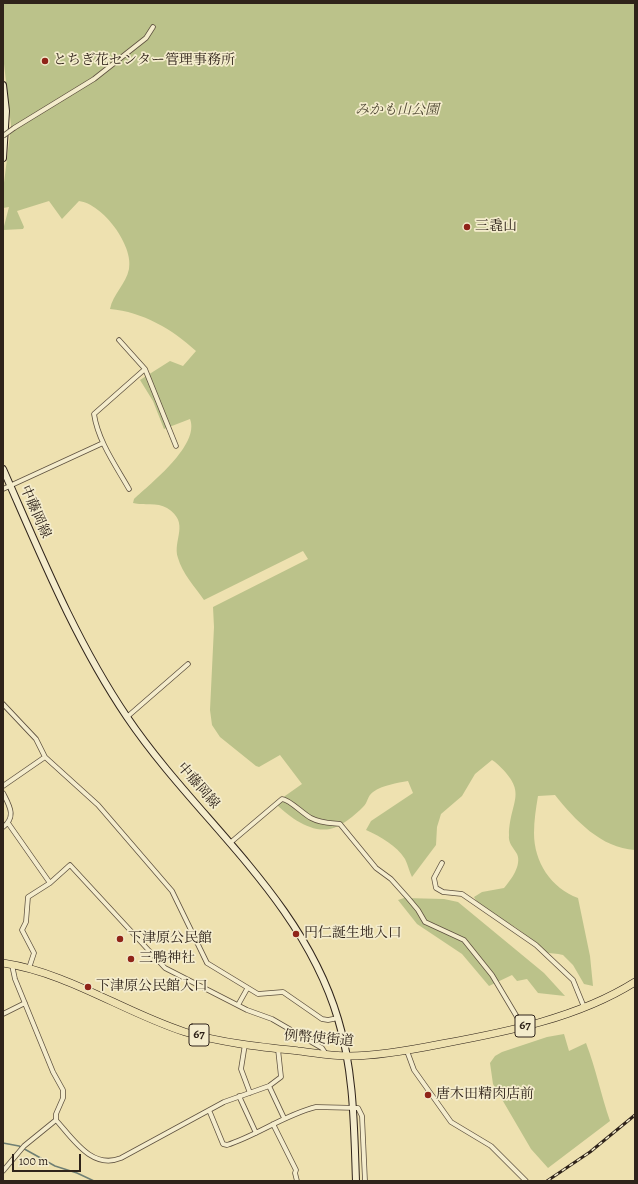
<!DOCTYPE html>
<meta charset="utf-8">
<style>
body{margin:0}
#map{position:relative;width:638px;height:1184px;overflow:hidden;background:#eee1b0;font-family:Alegreya,serif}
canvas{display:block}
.frame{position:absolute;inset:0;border:4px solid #2f231a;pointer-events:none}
.scale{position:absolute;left:12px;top:1154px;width:69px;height:18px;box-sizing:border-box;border:2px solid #2f231a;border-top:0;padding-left:5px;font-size:12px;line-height:14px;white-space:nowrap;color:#2f231a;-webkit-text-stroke:3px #f4eccc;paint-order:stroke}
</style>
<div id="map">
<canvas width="638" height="1184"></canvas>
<div class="frame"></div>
<div class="scale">100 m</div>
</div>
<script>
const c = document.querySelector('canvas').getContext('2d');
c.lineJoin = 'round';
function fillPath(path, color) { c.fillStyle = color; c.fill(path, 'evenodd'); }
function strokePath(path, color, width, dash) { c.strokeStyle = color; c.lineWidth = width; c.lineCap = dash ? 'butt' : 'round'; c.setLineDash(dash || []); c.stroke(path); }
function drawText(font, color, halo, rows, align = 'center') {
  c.font = font + ' Alegreya,"Noto Serif JP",serif'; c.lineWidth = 3.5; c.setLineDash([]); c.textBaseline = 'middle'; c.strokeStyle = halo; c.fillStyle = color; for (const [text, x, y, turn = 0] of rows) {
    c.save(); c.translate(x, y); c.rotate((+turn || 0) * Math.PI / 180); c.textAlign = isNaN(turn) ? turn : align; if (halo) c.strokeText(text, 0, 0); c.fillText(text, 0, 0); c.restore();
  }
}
fillPath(new Path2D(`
 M3 3H635V850C601 848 575 820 555 795L538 796C536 808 534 820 534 833 534 862 551 888 578 898L590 956 593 986 584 984 573 965 563 955C557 953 550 954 545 952 534 949 529 936 519 930 508 921 480 910 474 897L482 892 504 888C511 880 522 865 517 854 513 847 508 843 509 835 510 799 530 793 495 762L492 760 475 774 462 796 441 814 437 827 436 845 412 877C409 871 408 865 405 859 397 846 380 836 366 830L371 821 413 793 408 781C397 783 383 785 373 792 367 796 368 803 363 807 355 815 341 827 330 829 310 833 288 816 275 803L302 784 280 755 259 767 256 766 220 737 212 725 210 710 214 627 213 607 308 559 303 551 204 600C195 587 182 573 178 558 172 540 191 523 167 508 157 502 144 506 133 503L134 499C151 483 200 445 190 419L164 429 153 401 140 380 170 361 183 366 196 351C172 329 143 312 110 309 113 294 126 284 129 269 134 246 103 204 79 201L62 219 49 201 17 211 24 227 23 229 3 230 9 207 3 208V191L11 126 3 55Z
 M404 898 444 899 458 902 544 973 565 996 538 993 527 979 517 981 512 975 489 986 462 954 417 924 398 900Z
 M564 1034 569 1051 586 1043C596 1069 601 1095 610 1121L548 1168 531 1149 493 1084 490 1063 495 1056 502 1052 547 1037Z`), '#bbc28a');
strokePath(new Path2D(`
 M3 1143 19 1146 55 1166 77 1173 94 1181`), '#6f7f73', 1.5);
const minor = new Path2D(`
 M14 128 94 79 146 38 153 27
 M119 340 145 369 176 446
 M3 489 103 443
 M129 489C116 466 98 441 94 414L145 369
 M3 704 36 739 45 757 98 805 172 891 207 963 258 994 283 992 322 1019 328 1020 338 1018
 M127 717 188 664
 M3 786 45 757
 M3 793C9 805 17 817 3 827
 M8 823 50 883
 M230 843 282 799C289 799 303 814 311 818 320 823 330 823 340 824L376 868 391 879 408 898 418 910 425 922 464 940 492 975 523 1027
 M442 863 434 878 436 888 443 892 462 894 536 945 573 980 584 1007
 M12 965 15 979 53 1072 63 1090V1098L56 1114V1120C73 1139 92 1170 121 1158L224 1102 269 1086 281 1077 278 1049
 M29 968 34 953 22 930 26 922 28 897 50 883 70 865 165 968 247 1010 272 1019 322 1048 326 1054
 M238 1005 247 989
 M3 1014 25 1003
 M245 1044 241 1069 250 1093
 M407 1051 414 1070 451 1122 491 1146 526 1181
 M269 1086 284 1118
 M239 1096 256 1133
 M209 1110 223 1144 227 1145C258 1135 284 1115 316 1107L358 1108 362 1116 365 1181
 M273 1124 296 1170 295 1173 297 1181
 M3 1171 24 1146 56 1120`);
const secondary = new Path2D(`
 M3 85 6 111 3 158
 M3 469C40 553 75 640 127 717 196 819 302 897 338 1019 354 1071 354 1127 356 1181`);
const primary = new Path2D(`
 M3 963C69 973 123 1012 185 1032 222 1043 261 1047 299 1051 316 1053 332 1056 349 1056 379 1056 411 1050 441 1044 506 1032 578 1018 635 982`);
strokePath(minor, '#5f5240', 5.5);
strokePath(secondary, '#2f231a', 8);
strokePath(primary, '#2f231a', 8);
strokePath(minor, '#f4eccc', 4);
strokePath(secondary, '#f4eccc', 6);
strokePath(primary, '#eee1b0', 7);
const rail = new Path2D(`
 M547 1181 590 1152 635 1115`);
strokePath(rail, '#2f231a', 3);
strokePath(rail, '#f4eccc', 1.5, [4.5]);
const minorBridge = new Path2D(`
 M3 136 14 128`);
strokePath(minorBridge, '#5f5240', 5.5, []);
strokePath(minorBridge, '#f4eccc', 4);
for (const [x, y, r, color] of [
 [45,61,4,"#8f2418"],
 [467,227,4,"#8f2418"],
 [296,934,4,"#8f2418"],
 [120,939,4,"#8f2418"],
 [131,959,4,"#8f2418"],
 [88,987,4,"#8f2418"],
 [428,1095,4,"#8f2418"]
]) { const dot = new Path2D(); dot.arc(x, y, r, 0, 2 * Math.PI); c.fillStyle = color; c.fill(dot); strokePath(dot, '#f4eccc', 1.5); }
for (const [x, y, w] of [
 [525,1026,20],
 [199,1035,20]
]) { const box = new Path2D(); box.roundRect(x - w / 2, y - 11, w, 22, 3); c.fillStyle = '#f4eccc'; c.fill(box); strokePath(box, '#2f231a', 1); }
drawText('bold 13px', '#2f231a', null, [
 ["67",525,1026],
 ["67",199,1035]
]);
drawText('14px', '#2f231a', '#f4eccc', [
 ["とちぎ花センター管理事務所",53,61],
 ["三毳山",475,227],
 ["円仁誕生地入口",304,934],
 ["下津原公民館",128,939],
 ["三鴨神社",139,959],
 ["下津原公民館入口",96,987],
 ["唐木田精肉店前",436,1095]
], 'left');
drawText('italic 14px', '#524b36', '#f4eccc', [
 ["みかも山公園",397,111]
]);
drawText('14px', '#2f231a', '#f4eccc', [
 ["中藤岡線",35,512,66],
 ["中藤岡線",198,786,49],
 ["例幣使街道",319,1039,5]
]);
</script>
